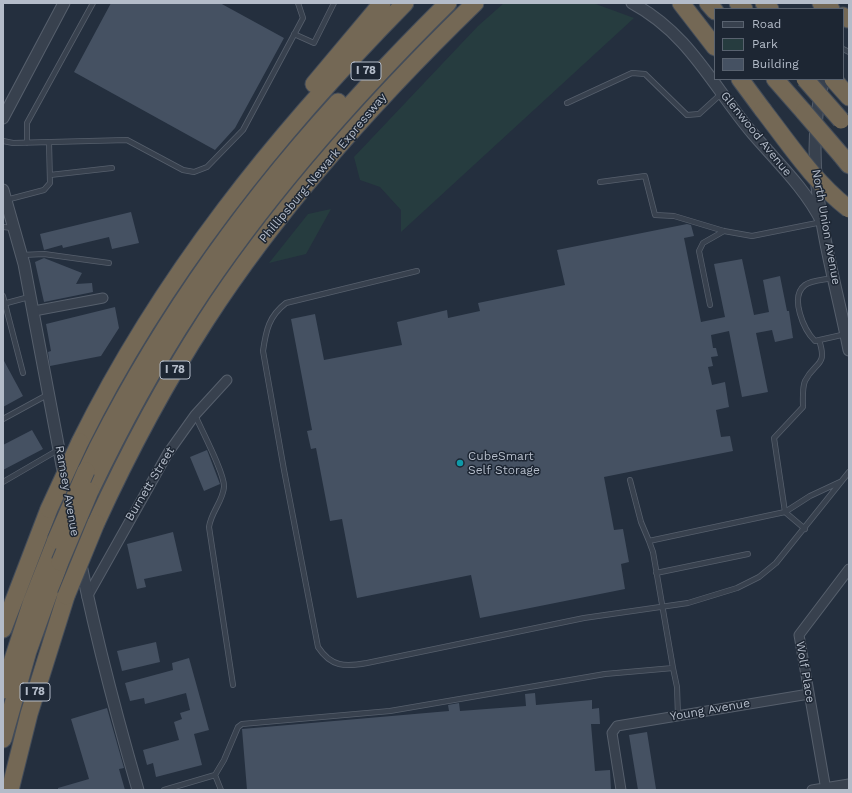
<!DOCTYPE html>
<style>
body{margin:0}
#map{position:relative;width:852px;height:793px;overflow:hidden;background:#242f3e;font-family:"Work Sans",sans-serif}
canvas{display:block}
.frame{position:absolute;inset:0;border:4px solid #b4bcc9;pointer-events:none}
.legend{position:absolute;left:714px;top:8px;width:130px;height:72px;box-sizing:border-box;background:#1d2633;border:1px solid #59626f;margin:0;padding:5px 7px;list-style:none;font-size:12px;color:#b4bcc9}
.legend li{display:flex;align-items:center;gap:8px;height:20px}
.legend b{width:20px;border:1px solid #59626f}
</style>
<div id="map">
<canvas width="852" height="793"></canvas>
<div class="frame"></div>
<ul class="legend">
<li><b style="height:5px;background:#38414e"></b>Road</li>
<li><b style="height:11px;background:#263c3f"></b>Park</li>
<li><b style="height:11px;background:#455162"></b>Building</li>
</ul>
</div>
<script>
const c = document.querySelector('canvas').getContext('2d');
c.lineJoin = 'round';
function fillPath(path, color) { c.fillStyle = color; c.fill(path, 'evenodd'); }
function strokePath(path, color, width, dash) { c.strokeStyle = color; c.lineWidth = width; c.lineCap = dash ? 'butt' : 'round'; c.setLineDash(dash || []); c.stroke(path); }
function drawText(font, color, halo, rows, align = 'center') {
  c.font = font + ' "Work Sans",sans-serif'; c.lineWidth = 3; c.setLineDash([]); c.textBaseline = 'middle'; c.strokeStyle = halo; c.fillStyle = color; for (const [text, x, y, turn = 0] of rows) {
    c.save(); c.translate(x, y); c.rotate((+turn || 0) * Math.PI / 180); c.textAlign = isNaN(turn) ? turn : align; if (halo) c.strokeText(text, 0, 0); c.fillText(text, 0, 0); c.restore();
  }
}
fillPath(new Path2D(`
 M504 3H593L634 18 401 232V210L380 187 360 180 354 157 478 26Z
 M331 209 306 254 269 263 308 214Z`), '#263c3f');
fillPath(new Path2D(`
 M111 3H220L284 38 235 128 215 150 74 72Z
 M131 212 139 243 112 249 109 237 63 248 62 245 44 250 40 234Z
 M687 224 691 225 694 236 684 238 701 322 725 317 714 264 742 259 754 315 769 312 763 280 780 276 787 311H789L793 338 775 342 772 330 756 333 768 392 742 397 729 331 711 335 713 348H716L718 356 711 357 713 366 708 367 712 385 725 382 729 407 716 410 721 437 730 436 733 451 604 477 614 530 623 529 629 562 621 564 625 589 480 618 471 575 357 598 342 519 330 521 316 448 311 449 307 431 312 430 291 319 315 314 324 360 402 345 397 322 447 310 448 318 480 311 478 303 565 285 557 250Z
 M44 258 82 273 76 284 92 283 93 292 44 302 35 262Z
 M115 307 119 328 101 356 50 366 48 352 51 351 46 324Z
 M3 359 23 396 3 407Z
 M32 430 43 449 3 470V445Z
 M207 450 220 484 204 491 190 457Z
 M173 532 182 571 144 579 146 587 137 589 127 544Z
 M156 642 160 662 122 671 117 651Z
 M189 658 209 730 194 734 202 765 156 777 153 763 147 765 143 750 179 740 174 722 182 719 180 713 190 710 186 693 145 704 144 698 130 701 125 683 173 670 172 663Z
 M535 693 536 705 592 700V709L599 708 600 724H591L595 771 610 770 611 790H247L242 729 449 711 448 705 459 703 460 711 526 706 525 694Z
 M107 708 124 768 119 769 125 790H58V788L89 779 71 719Z
 M647 732 656 789 638 790 629 735Z`), '#455162');
const service = new Path2D(`
 M294 34 314 43 334 3
 M843 49 849 52
 M567 103 632 73 645 74 687 115 699 114 722 93
 M3 141 13 143 127 140 183 170 194 172 207 167 243 130 303 18 298 3
 M27 143V123L93 3
 M50 175 112 168
 M600 182 645 176 655 215 674 216 724 231 752 236 822 222
 M6 200 44 190 50 183 49 142
 M3 227 13 228
 M22 255 44 254 109 263
 M417 271 286 303C269 316 266 330 263 351L284 470 318 647C331 667 345 667 367 663L584 618 688 603 737 588 759 577 776 563 849 472
 M832 278C824 280 812 280 805 285 789 297 804 330 815 341L846 334
 M3 296 23 373
 M3 304 29 297
 M710 305 699 251 703 243 724 231
 M819 340C828 367 815 361 805 381 802 388 803 400 803 407L774 438 785 512 810 496 840 482
 M195 415C201 429 225 474 224 487 223 501 211 512 209 527L233 685
 M3 419 47 395
 M630 480 641 522 649 541
 M3 482 58 450
 M656 573 748 554
 M673 668 653 552 649 541 785 512 805 529
 M215 775 221 790
 M164 790 215 775 224 760 238 727 242 724 390 711 605 674 673 668 677 687 678 716`);
const minor = new Path2D(`
 M34 311 103 298
 M87 597 168 453 195 415 227 380
 M621 790 612 733 617 726 809 694
 M812 790 849 784
 M826 790 799 635 849 569`);
const tertiary = new Path2D(`
 M632 3C690 34 713 87 753 134 777 162 805 188 822 222
 M824 79C799 168 832 262 849 350
 M3 118 64 3
 M3 190 24 264 70 508
 M74 530C91 619 113 704 138 790`);
const motorway = new Path2D(`
 M681 3 715 47
 M708 3 715 11
 M738 3 744 9
 M764 3 770 9
 M821 3 831 9
 M843 16 848 19
 M740 79 763 110
 M775 79 804 112
 M833 79 849 97
 M314 84 382 3
 M841 155 849 165
 M80 442C162 276 276 134 405 3
 M86 471C152 335 237 213 338 102
 M90 491C120 428 153 367 191 309 264 197 353 97 448 3
 M96 523C128 453 164 385 206 320 281 204 376 99 475 3
 M3 629 49 509
 M3 690 32 601 56 540
 M3 739 28 651 60 562
 M10 790 29 714 66 596`);
strokePath(service, '#565f6c', 6);
strokePath(minor, '#565f6c', 11);
strokePath(tertiary, '#565f6c', 13);
strokePath(motorway, '#434c59', 19);
strokePath(service, '#38414e', 4.5);
strokePath(minor, '#38414e', 9);
strokePath(tertiary, '#38414e', 11);
strokePath(motorway, '#746855', 17);
const motorwayBridge = new Path2D(`
 M805 79 841 120
 M763 110C790 145 814 182 849 209
 M804 112 841 155
 M49 509 80 442
 M56 540 86 471
 M60 562 90 491
 M66 596 96 523`);
strokePath(motorwayBridge, '#434c59', 19, []);
strokePath(motorwayBridge, '#746855', 17);
for (const [x, y, r, color] of [
 [460,463,4,"#0f9aa8"]
]) { const dot = new Path2D(); dot.arc(x, y, r, 0, 2 * Math.PI); c.fillStyle = color; c.fill(dot); strokePath(dot, '#1d2633', 1.5); }
for (const [x, y, w] of [
 [366,71,30],
 [175,370,30],
 [35,692,30]
]) { const box = new Path2D(); box.roundRect(x - w / 2, y - 9, w, 18, 3); c.fillStyle = '#1d2633'; c.fill(box); strokePath(box, '#b4bcc9', 1); }
drawText('bold 11px', '#b4bcc9', null, [
 ["I 78",366,71],
 ["I 78",175,370],
 ["I 78",35,692]
]);
drawText('12px', '#b4bcc9', '#1d2633', [
 ["Glenwood Avenue",756,134,51],
 ["Phillipsburg-Newark Expressway",323,168,-50],
 ["North Union Avenue",826,227,80],
 ["Burnett Street",150,484,-59],
 ["Ramsey Avenue",67,491,80],
 ["Wolf Place",805,672,80],
 ["Young Avenue",710,710,-10]
]);
drawText('12px', '#b4bcc9', '#1d2633', [
 ["CubeSmart",468,456],
 ["Self Storage",468,470]
], 'left');
</script>
